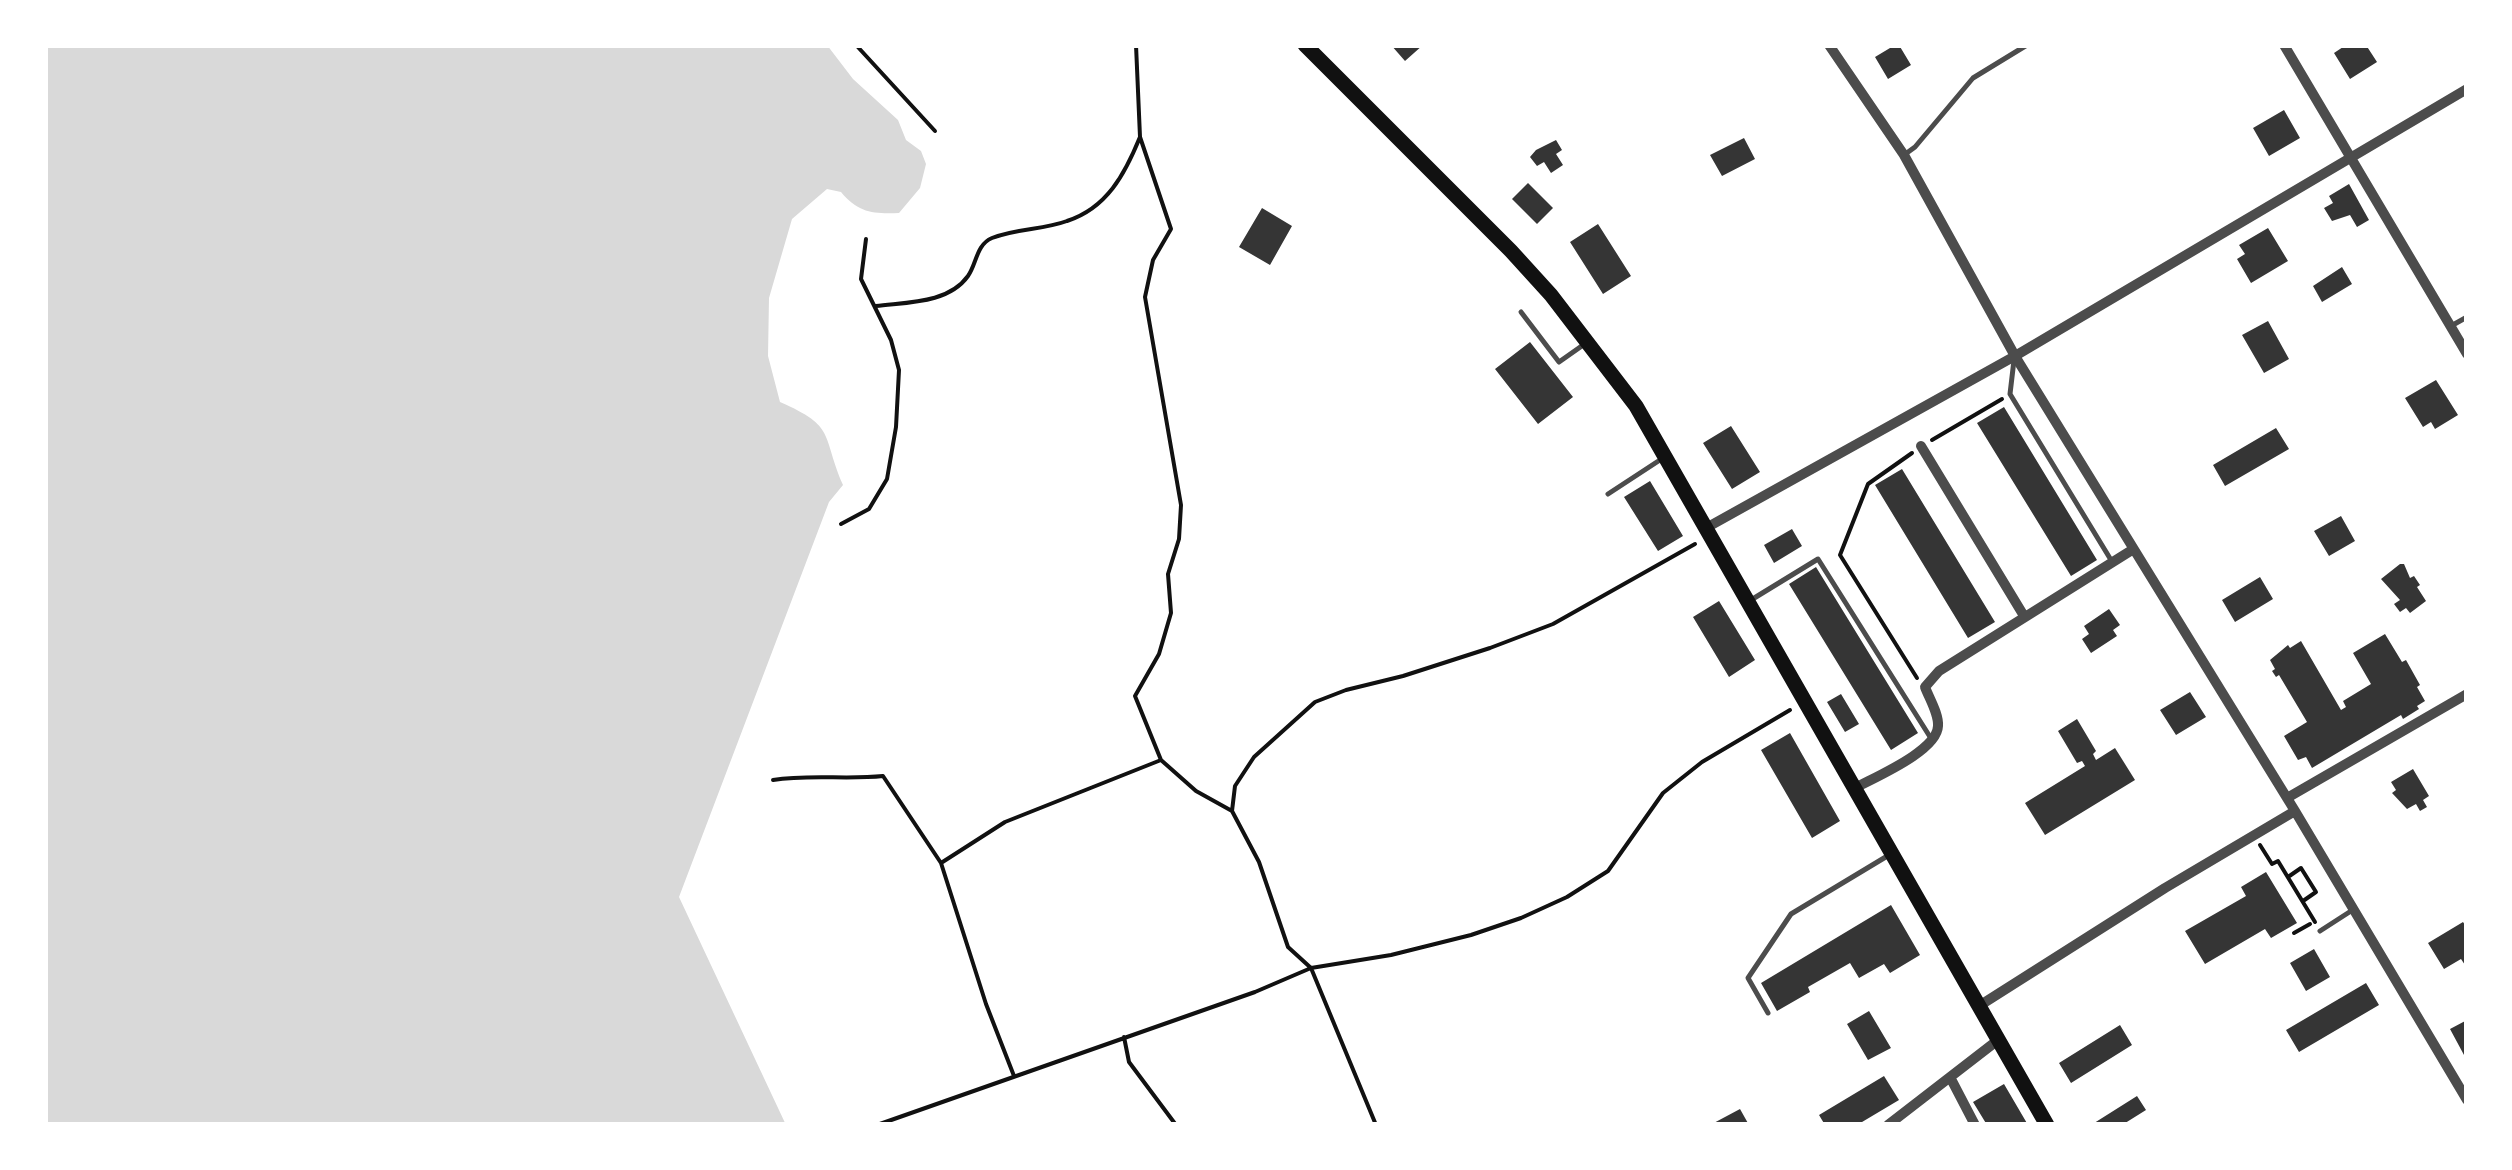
<!DOCTYPE html>
<style>
body{margin:0}
#map{position:relative;width:2512px;height:1170px;overflow:hidden;background:#fff;font-family:Cabin,sans-serif}
canvas{display:block}
.frame{position:absolute;inset:0;border:48px solid #fff;pointer-events:none}
</style>
<div id="map">
<canvas width="2512" height="1170"></canvas>
<div class="frame"></div>
</div>
<script>
const c = document.querySelector('canvas').getContext('2d');
c.lineJoin = 'round';
function fillPath(path, color) { c.fillStyle = color; c.fill(path, 'evenodd'); }
function strokePath(path, color, width, dash) { c.strokeStyle = color; c.lineWidth = width; c.lineCap = dash ? 'butt' : 'round'; c.setLineDash(dash || []); c.stroke(path); }
fillPath(new Path2D(`
 M45 45H827L853 79 898 120 906 140 921 151 926 164 920 188 899 213C874 214 858 213 841 192L827 189 792 219 769 298 768 356 780 402C837 427 821 434 843 485L829 502 679 897 786 1125H45Z`), '#d9d9d9');
fillPath(new Path2D(`
 M1391 45H1423L1405 61Z
 M1895 45H1899L1911 65 1888 79 1875 57Z
 M2346 45H2366L2377 62 2350 79 2334 53Z
 M2284 110 2300 138 2269 156 2253 128Z
 M1744 138 1755 159 1722 176 1710 155Z
 M1556 140 1562 150 1556 154 1563 165 1551 173 1544 162 1537 166 1530 157 1536 150Z
 M1528 183 1553 208 1537 224 1512 199Z
 M2349 184 2369 220 2357 227 2350 215 2332 221 2324 208 2333 203 2329 196Z
 M1262 208 1292 226 1270 265 1239 247Z
 M1598 224 1631 276 1603 294 1570 242Z
 M2268 228 2288 261 2251 283 2237 259 2245 254 2239 245Z
 M2342 267 2352 284 2322 302 2313 286Z
 M2268 321 2289 359 2264 373 2242 335Z
 M1530 342 1573 397 1538 424 1495 369Z
 M2436 380 2458 415 2435 429 2431 422 2423 427 2405 398Z
 M2004 407 2097 560 2071 576 1977 423Z
 M1731 426 1760 472 1732 489 1703 443Z
 M2276 428 2289 449 2225 486 2213 465Z
 M1902 469 1995 622 1968 638 1875 485Z
 M1650 481 1683 536 1658 551 1624 497Z
 M2341 516 2355 541 2329 556 2314 531Z
 M1792 529 1802 546 1774 563 1764 545Z
 M2400 564H2404L2410 578 2414 576 2420 585 2417 587 2426 601 2410 613 2406 608 2400 612 2394 604 2400 600 2381 579Z
 M1816 567 1918 733 1891 750 1789 584Z
 M2260 577 2273 599 2235 622 2222 600Z
 M1719 601 1755 660 1729 677 1693 617Z
 M2109 609 2120 625 2113 630 2117 636 2091 653 2082 639 2089 634 2084 626Z
 M2385 634 2402 662 2406 660 2420 685 2417 687 2425 701 2417 706 2419 709 2403 719 2401 715 2312 768 2306 757 2298 760 2284 736 2307 722 2279 675 2276 677 2272 671 2275 669 2270 660 2288 645 2290 648 2301 641 2341 710 2346 707 2343 701 2371 684 2353 653Z
 M2190 692 2206 717 2176 735 2160 710Z
 M1841 694 1859 724 1845 732 1827 702Z
 M2077 719 2096 751 2093 754 2096 760 2115 748 2135 780 2045 835 2025 803 2085 766 2082 761 2077 763 2058 731Z
 M1790 733 1840 821 1812 838 1761 750Z
 M2413 769 2429 796 2423 800 2427 807 2420 811 2416 804 2407 809 2392 793 2396 790 2391 782Z
 M2266 872 2297 923 2271 938 2265 929 2205 964 2185 931 2246 896 2241 887Z
 M1891 905 1920 955 1890 973 1884 964 1859 978 1850 963 1808 987 1810 992 1777 1011 1761 983Z
 M2463 922 2467 928V968L2461 959 2444 969 2428 943Z
 M2314 949 2330 977 2306 991 2290 963Z
 M2366 983 2379 1005 2299 1052 2286 1030Z
 M1869 1011 1891 1048 1868 1060 1847 1024Z
 M2467 1020V1054L2464 1055 2450 1029Z
 M2120 1025 2132 1045 2071 1083 2059 1063Z
 M1884 1076 1899 1100 1857 1125H1825L1819 1115Z
 M2004 1084 2028 1125H1987L1973 1102Z
 M2137 1096 2146 1110 2122 1125H2091Z
 M1740 1109 1749 1125H1710Z`), '#353535');
strokePath(new Path2D(`
 M856 45 935 131
 M1136 45 1140 137 1171 229 1153 260 1145 297 1181 505 1179 539 1168 574 1171 613 1159 654 1135 696 1161 760 1196 791 1232 811 1259 862 1288 947 1311 968 1376 1125
 M876 306C906 302 948 304 968 276 977 263 976 245 992 238 1017 228 1043 230 1067 221 1107 208 1125 174 1140 137
 M1932 440 2002 399
 M1912 453 1868 484 1840 555 1917 678
 M841 524 869 509 887 479 896 427 899 370 891 340 861 279 866 239
 M773 780C810 774 846 780 883 776L941 863
 M1232 811 1235 786 1254 757 1315 702 1346 690 1403 676 1490 648 1553 624 1695 544
 M2260 845 2272 864 2278 861 2315 922
 M2288 877 2301 868 2316 892 2303 901
 M2294 933 2310 924
 M1124 1037 1129 1062 1176 1125
 M1014 1076 986 1004 941 863 1005 822 1161 760
 M877 1125 1255 992 1311 968 1391 955 1471 935 1521 918 1567 897 1608 871 1663 793 1702 762 1790 710`), '#111', 4);
strokePath(new Path2D(`
 M1904 155 1915 147 1973 78 2027 45
 M1521 312 1559 362 1586 343
 M2451 326 2467 317
 M2014 360 2010 394 2111 560
 M1608 494 1663 458
 M1751 600 1818 559 1932 740
 M2320 931 2351 911
 M1768 1013 1748 978 1791 914 1889 855`), '#4c4c4c', 5);
strokePath(new Path2D(`
 M1829 45 1904 155 2015 356 2295 811 2467 1100
 M2284 45 2467 354
 M1921 446 2024 616
 M1706 528 2015 356 2467 89
 M1855 788C1875 777 1937 751 1938 726 1939 714 1929 698 1925 687L1939 671 2132 550
 M2287 798 2467 694
 M1979 1006 2165 888 2295 811
 M1950 1077 1975 1125
 M1888 1125 1998 1040`), '#4c4c4c', 10);
strokePath(new Path2D(`
 M1305 45 1511 251 1551 295 1636 406 2047 1125`), '#111', 15);
</script>
